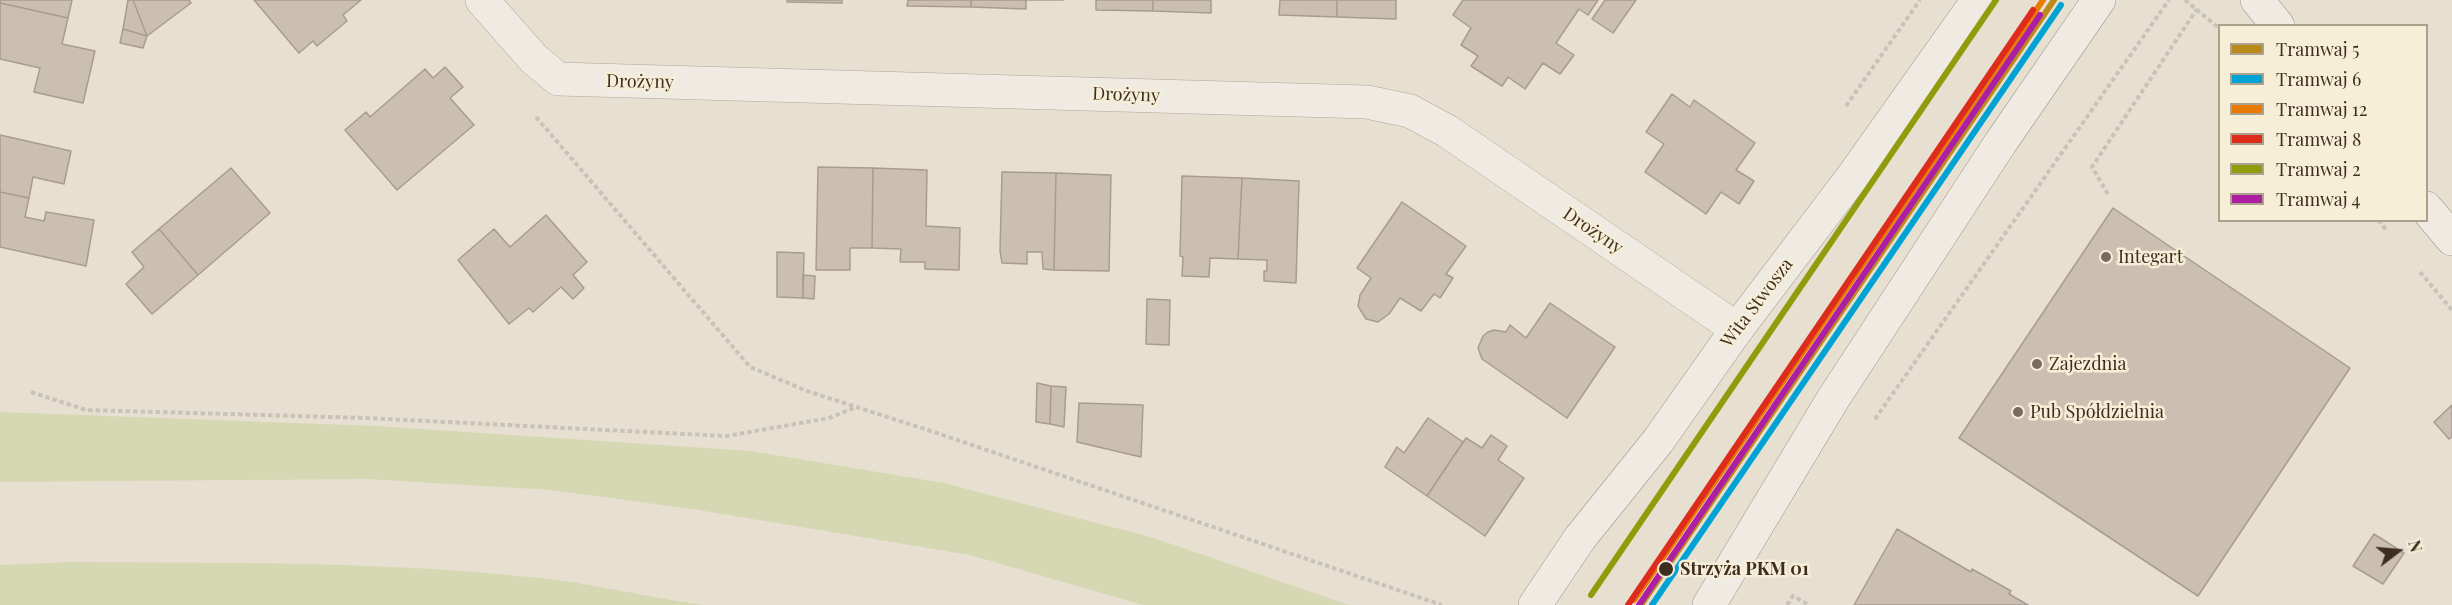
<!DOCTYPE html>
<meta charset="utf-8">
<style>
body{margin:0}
#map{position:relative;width:2452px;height:605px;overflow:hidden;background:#e7e0d1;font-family:"Playfair Display",serif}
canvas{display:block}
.legend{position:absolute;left:2218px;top:24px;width:210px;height:198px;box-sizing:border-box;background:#f7eed8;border:2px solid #ada18e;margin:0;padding:8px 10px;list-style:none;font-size:18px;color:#3d2e20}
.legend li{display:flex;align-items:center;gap:12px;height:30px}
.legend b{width:30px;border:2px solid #ada18e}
.north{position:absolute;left:2368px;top:521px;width:60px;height:60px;-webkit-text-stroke:4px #f7eed8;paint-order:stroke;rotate:74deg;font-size:16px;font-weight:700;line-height:24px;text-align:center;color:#3d2e20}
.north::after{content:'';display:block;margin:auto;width:21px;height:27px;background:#3d2e20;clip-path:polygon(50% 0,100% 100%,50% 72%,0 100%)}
</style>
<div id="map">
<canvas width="2452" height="605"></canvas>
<ul class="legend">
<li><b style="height:8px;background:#b98c19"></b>Tramwaj 5</li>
<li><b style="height:8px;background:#00a3d4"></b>Tramwaj 6</li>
<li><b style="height:8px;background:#e97a02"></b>Tramwaj 12</li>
<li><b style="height:8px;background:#dd2b1c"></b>Tramwaj 8</li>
<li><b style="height:8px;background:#909c0b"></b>Tramwaj 2</li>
<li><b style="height:8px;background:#ae1ea3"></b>Tramwaj 4</li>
</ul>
<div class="north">N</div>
</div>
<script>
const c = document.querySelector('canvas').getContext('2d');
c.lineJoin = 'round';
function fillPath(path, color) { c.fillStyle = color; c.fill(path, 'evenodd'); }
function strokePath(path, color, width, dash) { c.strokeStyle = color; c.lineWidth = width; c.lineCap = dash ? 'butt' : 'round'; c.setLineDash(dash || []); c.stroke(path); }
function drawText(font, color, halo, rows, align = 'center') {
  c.font = font + ' "Playfair Display",serif'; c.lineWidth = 5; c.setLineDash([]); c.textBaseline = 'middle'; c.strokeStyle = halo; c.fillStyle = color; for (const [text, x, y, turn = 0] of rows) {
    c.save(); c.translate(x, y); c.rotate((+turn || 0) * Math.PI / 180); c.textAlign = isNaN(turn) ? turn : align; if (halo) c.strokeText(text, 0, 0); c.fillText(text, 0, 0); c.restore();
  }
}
fillPath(new Path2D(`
 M0 412 376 426 751 451 944 483 1154 538 1349 605H1143L970 555 692 509 551 490 367 479 0 482Z
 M71 562C223 563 377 561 529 577 588 582 645 597 703 605H0V565Z`), '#d6d7b3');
const building = new Path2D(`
 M0 0H72L68 18 0 3Z
 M128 0H133L147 36 123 29Z
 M133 0H189L191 3 147 36Z
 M254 0H361L343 15 347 21 317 46 313 41 299 53Z
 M787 0H842V3L787 2Z
 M908 0H971V7L907 6Z
 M971 0H1063H1026V9L971 7Z
 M1096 0H1153V11L1096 10Z
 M1153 0H1211V13L1153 11Z
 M1280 0H1337V17L1279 15Z
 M1337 0H1396V19L1337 17Z
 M1463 0H1598L1588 15 1579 9 1556 43 1574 55 1560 74 1543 63 1525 89 1508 77 1502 86 1471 66 1478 56 1461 45 1471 28 1453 15Z
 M1605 0H1636L1613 33 1592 19Z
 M0 3 68 18 62 44 95 51 83 103 34 92 40 68 0 59Z
 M123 29 147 36 143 48 120 43Z
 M445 67 463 87 450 98 474 125 397 190 345 130 366 112 370 117 425 69 433 78Z
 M1672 94 1690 107 1694 100 1755 143 1736 170 1754 181 1739 204 1721 192 1706 214 1645 172 1664 144 1646 132Z
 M0 135 71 151 64 184 33 177 29 198 0 192Z
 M818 167 873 168 872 248H850V270H816Z
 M231 168 270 213 198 275 159 229Z
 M873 168 927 170 926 226 960 228 959 270 925 269V262H900L901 249 872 248Z
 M1002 172 1056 173 1054 270 1043 269 1042 252H1027V264L1002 263 1000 251Z
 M1056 173 1111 175 1109 271 1054 270Z
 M1182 176 1242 178 1238 259 1210 258 1209 277 1182 276 1183 257 1180 256Z
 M1242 178 1299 181 1296 283 1264 281V271H1267V260L1238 259Z
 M0 192 29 198 25 217 44 221 46 212 94 220 86 266 0 247Z
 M1402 202 1466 246 1446 274 1453 278 1440 298 1434 294 1421 311 1400 298 1389 314 1378 322 1366 319 1358 306 1360 295 1371 278 1357 268Z
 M2113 208 2350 368 2198 596 1959 438Z
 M546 215 587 262 573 275 584 288 573 299 561 287 533 312 529 308 509 324 458 260 494 229 510 247Z
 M159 229 198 275 152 314 126 284 144 267 132 252Z
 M777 252 804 253 803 298 777 297Z
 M803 275 815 276 814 299 803 298Z
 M1147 299 1170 300 1169 345 1146 344Z
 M1550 303 1615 347 1567 418 1482 359 1478 348 1483 336 1488 332 1494 330 1506 332 1510 325 1526 338Z
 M1037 383 1051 386 1050 424 1036 422Z
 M1051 386 1066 387 1064 427 1050 424Z
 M1079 403 1143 405 1141 457 1077 442Z
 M2452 405V437L2449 439 2434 422Z
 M1428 418 1463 442 1427 496 1385 467 1397 447 1404 453Z
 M1491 435 1507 446 1498 460 1524 478 1485 536 1427 496 1466 438 1482 448Z
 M1897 529 1971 572 1972 569 2011 591 2009 594 2028 605H1854Z
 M2374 534 2404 553 2383 584 2353 566Z`);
fillPath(building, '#cbbfb2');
strokePath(building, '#a89c90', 1.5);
const street = new Path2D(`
 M482 0 534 59 558 79 1367 102 1410 111 1447 131 1737 329`);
const secondary = new Path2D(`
 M2257 0 2278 26
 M2426 208 2452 239
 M1535 605 1580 538 1658 441 1737 329 1853 176 1978 0
 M1709 605 1833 399 2001 142 2099 0`);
strokePath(street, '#ada599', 34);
strokePath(secondary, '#9c958a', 34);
strokePath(new Path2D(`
 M2185 0 2220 29
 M1846 106 1920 0
 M536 117 750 367 807 391 931 431 1442 605
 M2108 194 2092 167 2197 9
 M2378 220 2387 231
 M2420 272 2452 310
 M31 392 86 410 367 418 727 436 829 418 854 408
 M1875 419 2169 0
 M1787 605 1793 596 1809 605`), '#c8c2b9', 4, [4.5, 3]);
strokePath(street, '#efebe3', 33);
strokePath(secondary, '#efebe3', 33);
strokePath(new Path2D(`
 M1641 605 2054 0`), '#b98c19', 6);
strokePath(new Path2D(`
 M1652 605 2061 5`), '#00a3d4', 6);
strokePath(new Path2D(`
 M1634 600 2043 0`), '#e97a02', 6);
strokePath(new Path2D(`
 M1628 605 2033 10`), '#dd2b1c', 6);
strokePath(new Path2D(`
 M1591 595 1996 0`), '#909c0b', 6);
strokePath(new Path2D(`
 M1639 605 2040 15`), '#ae1ea3', 6);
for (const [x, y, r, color] of [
 [2106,257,6,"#786c5e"],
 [2037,364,6,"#786c5e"],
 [2018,412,6,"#786c5e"],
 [1666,569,8,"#3d2e20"]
]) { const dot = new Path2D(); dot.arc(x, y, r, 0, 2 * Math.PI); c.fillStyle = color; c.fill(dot); strokePath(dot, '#f7eed8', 2); }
drawText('18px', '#3d2e20', '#f7eed8', [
 ["Drożyny",640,82,1],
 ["Drożyny",1126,95,2],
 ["Drożyny",1593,231,34],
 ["Wita Stwosza",1757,303,-53]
]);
drawText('18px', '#3d2e20', '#f7eed8', [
 ["Integart",2118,257],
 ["Zajezdnia",2049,364],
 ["Pub Spółdzielnia",2030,412]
], 'left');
drawText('bold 18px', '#3d2e20', '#f7eed8', [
 ["Strzyża PKM 01",1680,569]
], 'left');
</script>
